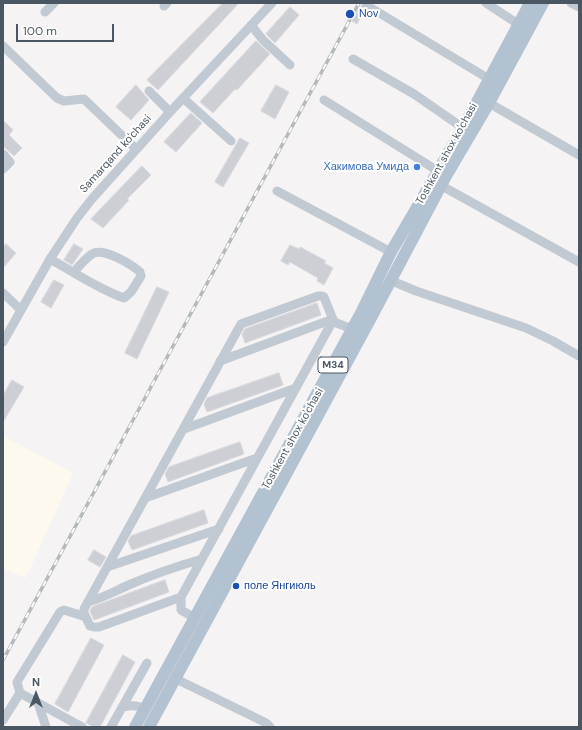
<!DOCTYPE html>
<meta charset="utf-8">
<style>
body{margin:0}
#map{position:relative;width:582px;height:730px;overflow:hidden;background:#f5f3f3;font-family:"DM Sans",sans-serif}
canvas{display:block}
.frame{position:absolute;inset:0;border:4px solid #4a5661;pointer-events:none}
.north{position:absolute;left:16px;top:674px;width:40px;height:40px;-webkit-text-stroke:3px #fff;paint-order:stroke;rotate:0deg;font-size:11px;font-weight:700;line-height:16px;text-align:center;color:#4a5661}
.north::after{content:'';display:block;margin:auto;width:14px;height:18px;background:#4a5661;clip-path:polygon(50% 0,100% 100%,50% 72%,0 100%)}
.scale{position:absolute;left:16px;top:24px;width:98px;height:18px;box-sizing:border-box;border:2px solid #4a5661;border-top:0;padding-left:5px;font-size:12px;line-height:14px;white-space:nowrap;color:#4a5661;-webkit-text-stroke:3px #fff;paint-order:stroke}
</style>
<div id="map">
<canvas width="582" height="730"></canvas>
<div class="frame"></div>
<div class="north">N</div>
<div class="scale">100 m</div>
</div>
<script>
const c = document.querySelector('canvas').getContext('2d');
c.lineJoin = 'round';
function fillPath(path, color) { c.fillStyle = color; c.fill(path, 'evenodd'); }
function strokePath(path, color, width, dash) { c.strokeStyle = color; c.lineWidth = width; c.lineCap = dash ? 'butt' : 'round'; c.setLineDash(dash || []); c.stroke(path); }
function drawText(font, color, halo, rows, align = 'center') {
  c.font = font + ' "DM Sans",sans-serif'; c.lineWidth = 4; c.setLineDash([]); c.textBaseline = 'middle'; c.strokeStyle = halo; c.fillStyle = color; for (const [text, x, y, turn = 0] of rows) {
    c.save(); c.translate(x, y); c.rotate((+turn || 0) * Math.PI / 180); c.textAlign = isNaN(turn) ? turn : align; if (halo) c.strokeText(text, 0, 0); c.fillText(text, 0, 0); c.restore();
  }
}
fillPath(new Path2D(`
 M3 436 73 473 26 578 3 569Z`), '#fdf9ef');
const building = new Path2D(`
 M223 3H239L158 90 147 80Z
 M360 6 364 11 357 24 352 21Z
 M290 7 299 15 275 43 266 34Z
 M256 41 270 54 237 90 235 89 213 113 200 102Z
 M136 85 149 100 131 120 116 107Z
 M276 85 289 92 275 119 261 111Z
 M191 113 202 123 176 152 164 142Z
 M3 120 13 130 9 135 22 148 14 156 3 146Z
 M240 138 249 143 223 187 215 182Z
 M142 166 151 175 127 199 129 200 103 228 91 219Z
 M6 244 16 253 3 268V247Z
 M74 244 83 249 72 265 64 260Z
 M290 245 299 249 300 247 326 261 324 263 333 268 324 285 317 281 318 278 290 262 288 265 281 261Z
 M54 280 64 285 51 308 41 302Z
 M157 287 169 292 137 359 125 353Z
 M317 303 321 315 245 343 242 334 245 329Z
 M279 373 283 385 207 412 204 404 207 398Z
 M12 380 24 387 3 422V396Z
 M240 442 244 454 168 482 165 474 169 467Z
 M204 510 208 523 132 550 128 541 131 536Z
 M94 550 106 557 100 567 88 560Z
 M165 580 169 592 94 620 90 611 92 607Z
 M91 638 104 645 68 712 55 704Z
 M123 655 135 662 100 727H94L86 723Z`);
fillPath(building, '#cdcfd5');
strokePath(building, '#d7d9de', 1);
strokePath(new Path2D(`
 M486 3 518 24
 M571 3 579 7
 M366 5 489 79
 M164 6 167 3
 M45 12 54 3
 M251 25 263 40 290 65
 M3 46 57 98 64 101 84 99 136 149
 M353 59 414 94 463 128
 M149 91 170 112
 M183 98 231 141
 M324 100 438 171
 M489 103 579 155
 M3 154 10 162 3 169
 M442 186 579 262
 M277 191 391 252
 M50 259C74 272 98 289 124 298L131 292 141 276 140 272C131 264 103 247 92 254 85 259 79 266 74 272
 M392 281 416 291 526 328 553 341 579 356
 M3 293 21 310
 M3 342 50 259 77 218 91 200 170 112 272 3
 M220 361 333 319
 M184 429 296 388
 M145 498 257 458
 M107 567 219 529
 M181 597 99 627H94L90 626 84 613V609L241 324 318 296H322L324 297 334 322
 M88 602C103 598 117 590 131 584 154 574 178 566 202 559
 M195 618 181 610V597L331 324 334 322 352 329
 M176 679 250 715 266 723 270 727
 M20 693 17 682 60 612 64 610 86 617
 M38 703 46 727
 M123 707C132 705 137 705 145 709
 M3 720 20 693 82 727
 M111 727 147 663`), '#c1cad2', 9);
strokePath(new Path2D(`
 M135 727 362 311 391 252 463 128 530 3
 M149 727 372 316 446 176 489 103 543 3`), '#b3c2d1', 12);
const rail = new Path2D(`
 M3 660 359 3`);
strokePath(rail, '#b5b8bd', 3.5);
strokePath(rail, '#fff', 2, [6]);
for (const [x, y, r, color] of [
 [350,14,5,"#1a4fb4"],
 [417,167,4,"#3f7fe0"],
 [236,586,4,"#1a4fb4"]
]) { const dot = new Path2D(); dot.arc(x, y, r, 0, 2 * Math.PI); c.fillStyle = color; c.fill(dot); strokePath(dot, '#fff', 1.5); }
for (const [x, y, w] of [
 [333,365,30]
]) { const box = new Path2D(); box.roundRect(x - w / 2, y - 8, w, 16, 3); c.fillStyle = '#fff'; c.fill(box); strokePath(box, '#4a5661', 1); }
drawText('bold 10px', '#4a5661', null, [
 ["M34",333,365]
]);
drawText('11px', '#164399', '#fff', [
 ["Nov",359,14],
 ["поле Янгиюль",244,586]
], 'left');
drawText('11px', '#4a5661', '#fff', [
 ["Samarqand ko'chasi",116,154,-48],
 ["Toshkent shox ko'chasi",447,154,-61],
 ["Toshkent shox ko'chasi",293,439,-61]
]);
drawText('11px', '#366cbe', '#fff', [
 ["Хакимова Умида",409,167]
], 'right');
</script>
